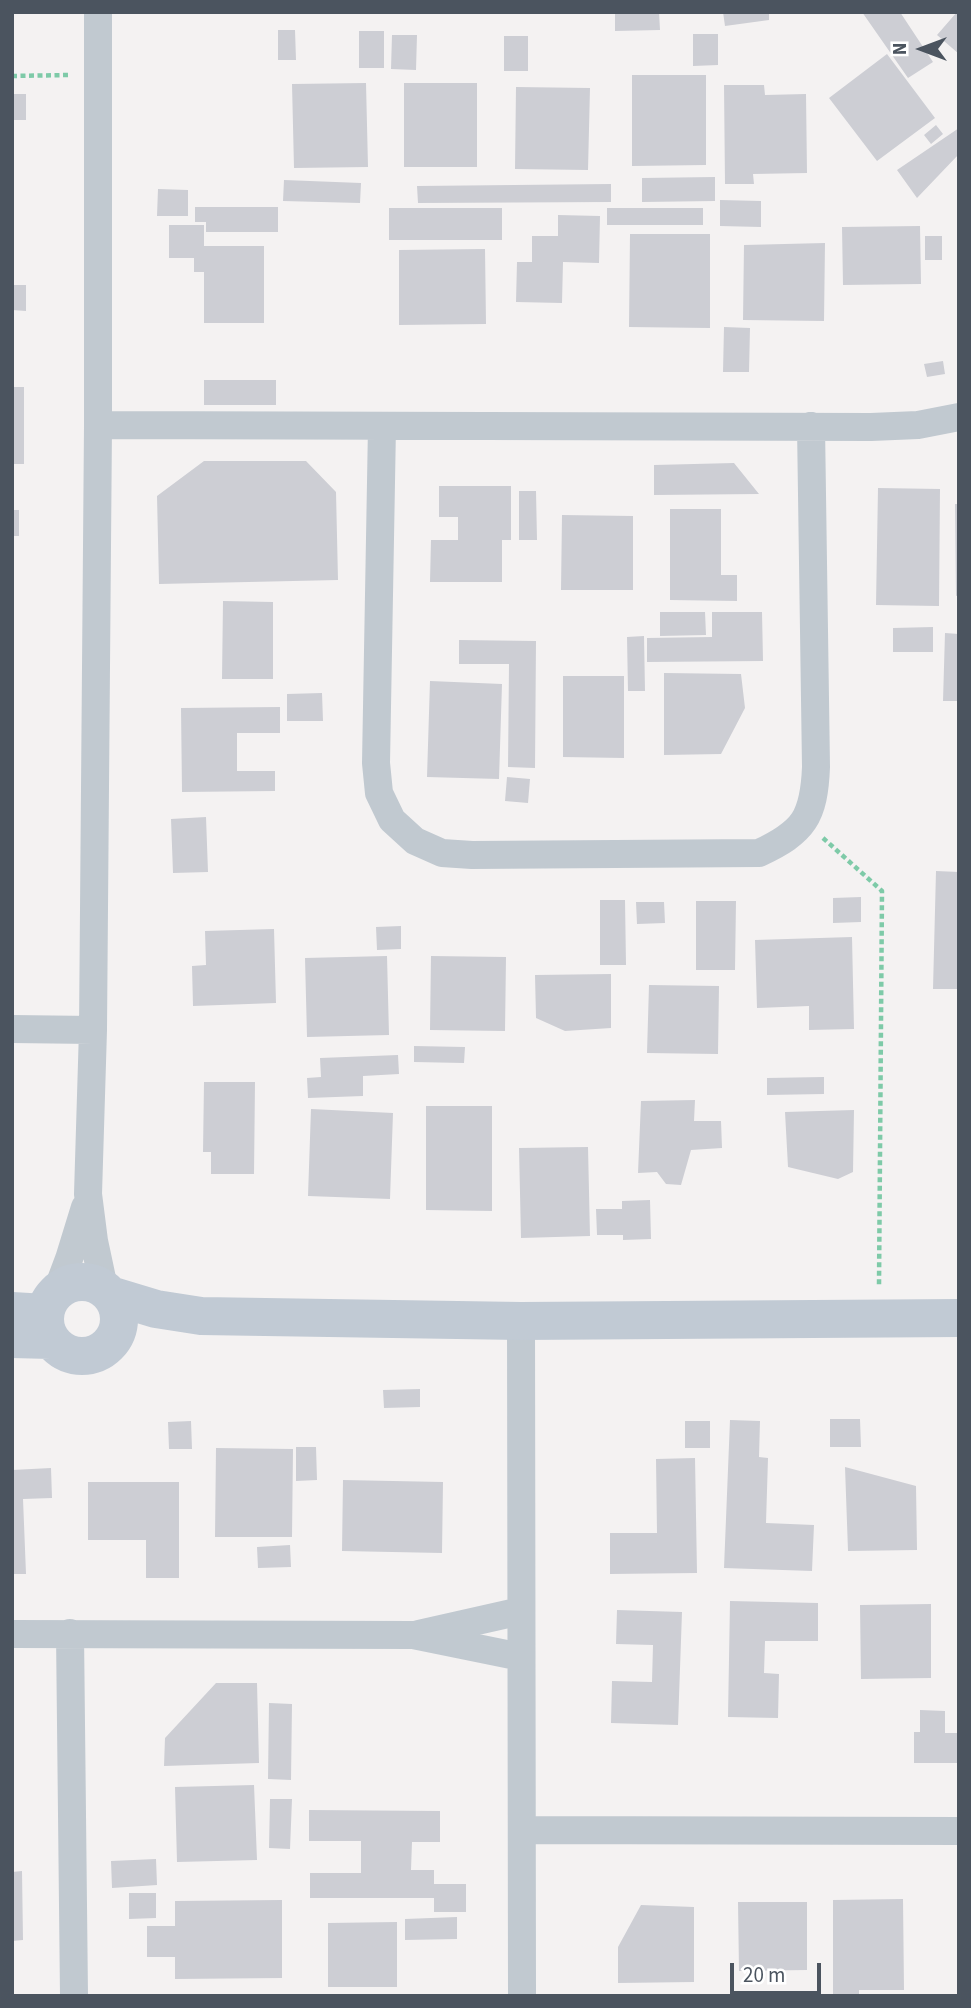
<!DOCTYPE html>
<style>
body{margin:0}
#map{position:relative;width:971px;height:2008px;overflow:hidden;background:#f4f2f2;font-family:"Source Sans 3",sans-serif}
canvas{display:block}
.frame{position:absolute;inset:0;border:14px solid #4b545f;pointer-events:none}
.north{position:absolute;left:887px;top:14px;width:70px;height:70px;-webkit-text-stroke:5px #fff;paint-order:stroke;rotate:270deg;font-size:19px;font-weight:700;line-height:28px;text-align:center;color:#4b545f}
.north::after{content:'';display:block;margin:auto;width:24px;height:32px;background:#4b545f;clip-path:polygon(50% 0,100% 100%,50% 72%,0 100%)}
.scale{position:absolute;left:730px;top:1963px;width:91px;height:32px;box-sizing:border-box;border:4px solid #4b545f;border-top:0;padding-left:9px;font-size:21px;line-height:24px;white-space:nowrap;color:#4b545f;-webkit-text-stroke:5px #fff;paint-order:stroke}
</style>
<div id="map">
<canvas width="971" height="2008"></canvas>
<div class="frame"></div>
<div class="north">N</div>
<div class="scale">20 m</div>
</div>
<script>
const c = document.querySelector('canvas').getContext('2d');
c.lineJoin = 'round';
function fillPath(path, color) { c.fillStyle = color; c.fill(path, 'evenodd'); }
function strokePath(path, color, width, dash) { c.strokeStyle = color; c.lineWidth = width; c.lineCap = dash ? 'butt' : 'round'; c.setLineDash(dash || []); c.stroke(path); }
fillPath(new Path2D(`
 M615 12H659L660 30 615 31Z
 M723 12H769V20L725 26Z
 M862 12H900L933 62 908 78Z
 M957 12H959V54L937 35Z
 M278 30H295L296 60H278Z
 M359 31H384V68H359Z
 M693 34H718V65L693 66Z
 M392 35H417L416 70 391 69Z
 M504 36H528V71H504Z
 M887 54 935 118 877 161 829 98Z
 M632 75H706V165L632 166Z
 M366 83 368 167 294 168 292 84Z
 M404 83H477V167H404Z
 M724 85H764L765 95 806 94 807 173 753 174 754 184H725Z
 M516 87 590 88 588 170 515 169Z
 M12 94H26V120H12Z
 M936 125 943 134 931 144 924 135Z
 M959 128V154L917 198 897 170Z
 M715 177V201L642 202V178Z
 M284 180 361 183 360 203 283 201Z
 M611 184V202L418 203 417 186Z
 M158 189 188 190V216H157Z
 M720 200 761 201V227L720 226Z
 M195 207H278V232H206V222H195Z
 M389 208H502V240H389Z
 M607 208H703V225H607Z
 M558 215 600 216 599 263 563 262 562 303 516 302 517 262H532V236H558Z
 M169 225H204V246H264V323H204V272H194V258H169Z
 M920 226 921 284 843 285 842 227Z
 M630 234H710V328L629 327Z
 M925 236H942V260H925Z
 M825 243 824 321 743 320 744 245Z
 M485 249 486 324 399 325V250Z
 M12 285H26V311L12 310Z
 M724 327 750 328 749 372H723Z
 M943 361 945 374 927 377 924 364Z
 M204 380H276V405H204Z
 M12 387H24V464H12Z
 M204 461H306L336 492 338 580 159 584 157 496Z
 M734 463 759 494 654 495V465Z
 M439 486H511V540H502V582H430L431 540H458V517H439Z
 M878 488 940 489 939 606 876 605Z
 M519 491H536L537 540H519Z
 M955 504H959V595L956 596Z
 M670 509H721V575H737V601L670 600Z
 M12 510H19V536H12Z
 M562 515 633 516V590H561Z
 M223 601 273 602V679H222Z
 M660 612H705L706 635 660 636Z
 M712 612H762L763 661 647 662V638L712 637Z
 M933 627V652H893V628Z
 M945 633 959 634V701H943Z
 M644 636 645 691H628L627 637Z
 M459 640 536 641 535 768 508 767 509 664H459Z
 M664 673 741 674 745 708 721 754 664 755Z
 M563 676H624V758L563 757Z
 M430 681 502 684 499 779 427 777Z
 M322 693 323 721H287V694Z
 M280 707V733H237V771H275V791L182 792 181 708Z
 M507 777 530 779 528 803 505 801Z
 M206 817 208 872 173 873 171 819Z
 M936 871 959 872V989H933Z
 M861 897V922L833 923V898Z
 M600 900H625L626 965H600Z
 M696 901H736L735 970H696Z
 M636 902H664L665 923 637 924Z
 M401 926V949L377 950 376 927Z
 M274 929 276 1003 193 1006 192 966 206 965 205 931Z
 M852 937 854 1029 809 1030V1006L757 1008 755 940Z
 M387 956 389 1035 307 1037 305 958Z
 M431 956 506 957 505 1031 430 1030Z
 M611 974V1028L565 1031 536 1018 535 975Z
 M649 985 719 986 718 1054 647 1053Z
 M414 1046 465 1047 464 1063 414 1062Z
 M398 1055 399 1074 363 1076V1096L308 1098 307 1078 321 1077 320 1058Z
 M824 1077V1094L767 1095V1078Z
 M204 1082H255L254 1174H211V1152H203Z
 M695 1100 694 1121H721L722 1148 691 1150 681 1185 666 1184 657 1172 638 1173 641 1101Z
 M426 1106H492V1211L426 1210Z
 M311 1109 393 1113 390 1199 308 1196Z
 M854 1110 853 1172 838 1179 788 1167 785 1112Z
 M588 1147 590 1236 521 1238 519 1148Z
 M650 1200 651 1239 623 1240V1235H597L596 1209H622V1201Z
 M420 1389V1407L384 1408 383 1390Z
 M830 1419H860L861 1447H830Z
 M730 1420 760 1421 759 1457 768 1458 766 1523 814 1525 812 1571 724 1568Z
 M191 1421 192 1449H169L168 1422Z
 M685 1421H710V1448H685Z
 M296 1447H316L317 1480 296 1481Z
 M216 1448 293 1449 292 1537H215Z
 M695 1458 697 1573 610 1574V1533H657L656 1459Z
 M845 1467 916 1486 917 1550 848 1551Z
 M51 1468 52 1498 23 1499 26 1574H12V1470Z
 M343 1480 443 1482 442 1553 342 1551Z
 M88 1482H179V1578H146V1540H88Z
 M290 1545 291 1567 258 1568 257 1547Z
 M730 1601 818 1603V1641H765L764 1673 779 1674 778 1718 728 1717Z
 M931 1604V1678L861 1679 860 1605Z
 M617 1610 682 1612 678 1725 611 1723 612 1681 652 1682 653 1645 616 1644Z
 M216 1683H257L259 1763 164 1766 165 1738Z
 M269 1703 292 1704 291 1780 268 1779Z
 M920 1710 945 1711V1733H959V1763H914V1732H920Z
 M254 1785 257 1860 177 1862 175 1787Z
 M270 1799H292L290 1849 269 1848Z
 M309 1810 440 1811V1842H412L411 1870H434V1884H466V1912H434V1898H310V1873H361V1841H309Z
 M156 1859 157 1885 112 1888 111 1861Z
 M22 1871 23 1940 12 1941V1872Z
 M129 1893H156V1918L129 1919Z
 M903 1899 904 1990H859V1996H833V1900Z
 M282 1900V1978L175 1979V1957H147V1926H175V1901Z
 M738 1902H807V1970L739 1971Z
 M641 1905 694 1907V1982L618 1983V1947Z
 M457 1917V1939L405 1940V1919Z
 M397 1922V1987H328V1923Z`), '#cdced4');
strokePath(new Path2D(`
 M12 76 69 75
 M823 838 882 891 879 1286`), '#7ecaa8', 4.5, [5, 3.5]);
strokePath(new Path2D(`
 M98 12V425L93 1030 88 1194 94 1241 104 1288
 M98 425 871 427 918 425 959 417
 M382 426 376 763 379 793 392 820 415 841 442 853 472 855 759 853C804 832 814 817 816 767L811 426
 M12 1029 93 1030
 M57 1291 69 1259 85 1207
 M521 1321 522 1996
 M70 1633 74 1996
 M12 1634 413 1635 521 1657
 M419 1634 521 1611
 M522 1830 959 1831`), '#c1c9d0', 28);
strokePath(new Path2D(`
 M45 1319a37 37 0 1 1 74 0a37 37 0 1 1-74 0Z
 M113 1296 156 1309 201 1316 521 1321 959 1318
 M12 1311 45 1313
 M12 1339 51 1340`), '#c1cad4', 38);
</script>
